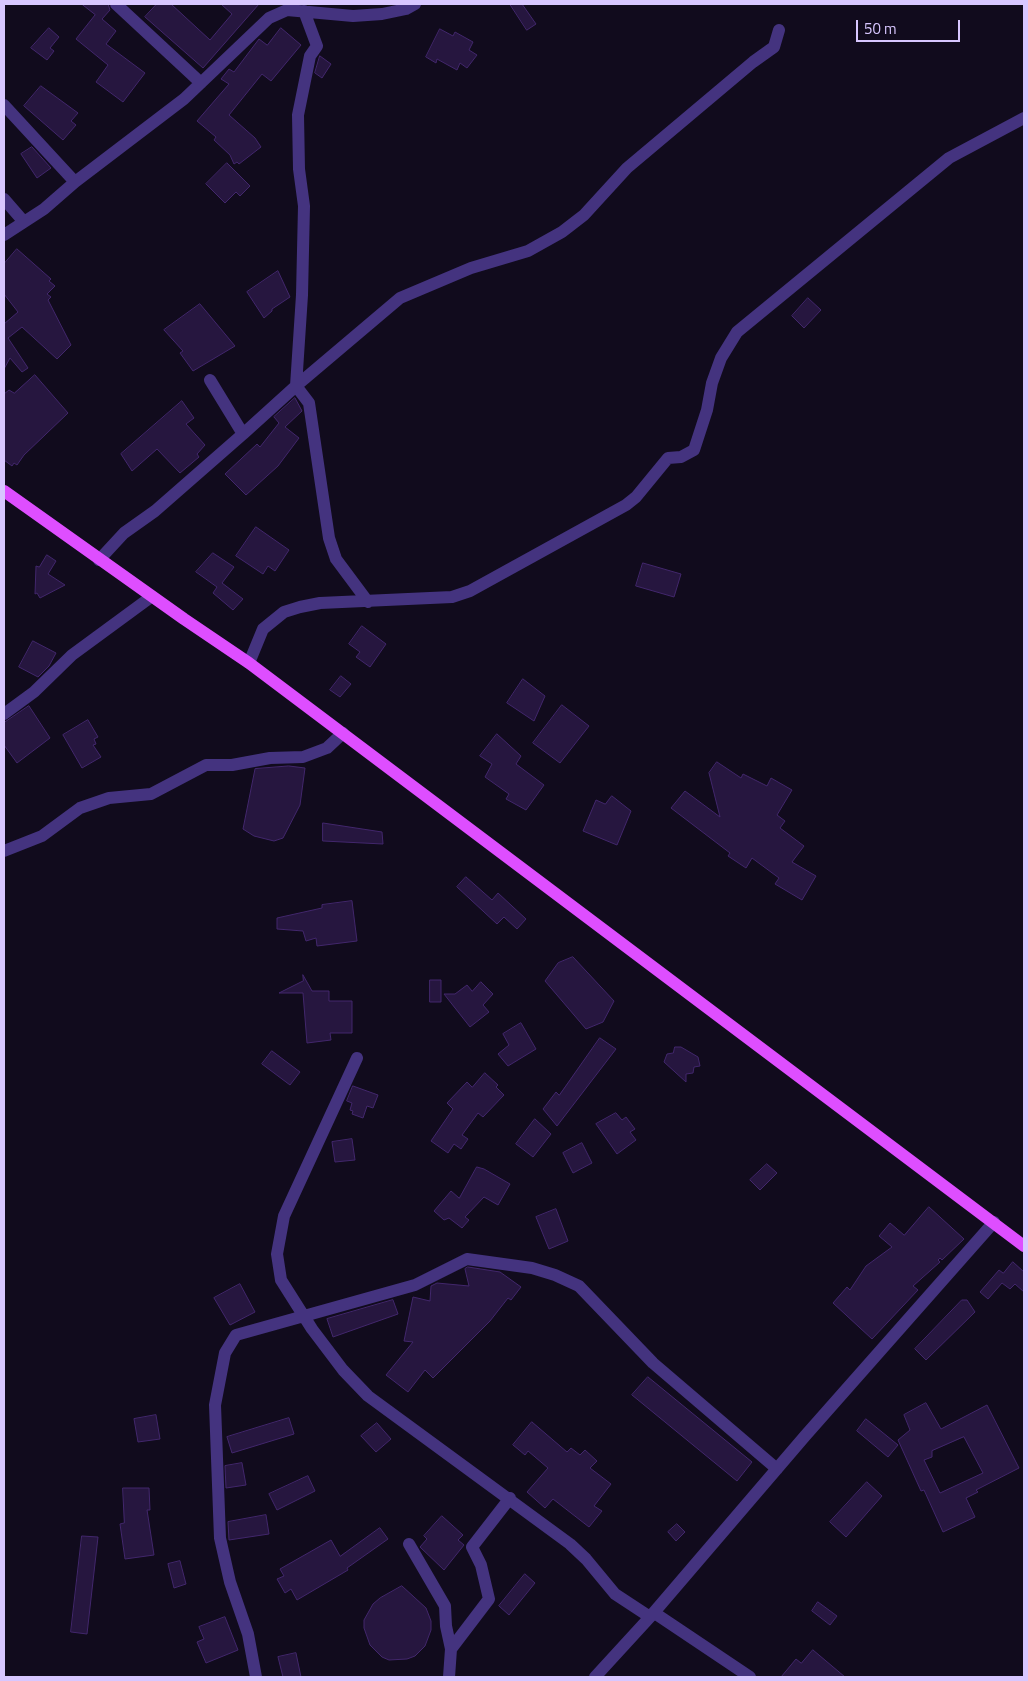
<!DOCTYPE html>
<style>
body{margin:0}
#map{position:relative;width:1028px;height:1681px;overflow:hidden;background:#110b1d;font-family:"Titillium Web",sans-serif}
canvas{display:block}
.frame{position:absolute;inset:0;border:5px solid #d8c7ff;pointer-events:none}
.scale{position:absolute;left:856px;top:20px;width:104px;height:22px;box-sizing:border-box;border:2px solid #d8c7ff;border-top:0;padding-left:6px;font-size:15px;line-height:18px;white-space:nowrap;color:#d8c7ff;-webkit-text-stroke:4px #110b1d;paint-order:stroke}
</style>
<div id="map">
<canvas width="1028" height="1681"></canvas>
<div class="frame"></div>
<div class="scale">50 m</div>
</div>
<script>
const c = document.querySelector('canvas').getContext('2d');
c.lineJoin = 'round';
function fillPath(path, color) { c.fillStyle = color; c.fill(path, 'evenodd'); }
function strokePath(path, color, width, dash) { c.strokeStyle = color; c.lineWidth = width; c.lineCap = dash ? 'butt' : 'round'; c.setLineDash(dash || []); c.stroke(path); }
const building = new Path2D(`
 M82 4H108L110 10 102 19 116 31 106 44 145 73 123 102 96 82 108 65 76 39 95 15Z
 M157 4H171L210 40 232 14 221 4H259L203 68 145 17Z
 M510 4H522L536 24 527 30Z
 M49 28 59 37 50 48 54 51 47 60 31 48Z
 M281 28 301 45 271 81 262 74 229 115 255 138 261 147 239 164 237 162 234 164 230 155 214 140 216 137 197 121 229 84 221 79 229 69 234 72 259 39 267 45Z
 M440 29 453 36 455 32 473 42 469 50 477 55 467 68 460 63 457 70 437 59 436 63 426 57Z
 M320 56 331 64 322 78 315 73Z
 M41 86 78 113 71 121 76 125 63 140 24 106Z
 M32 147 51 168 37 178 21 154Z
 M227 163 250 186 240 196 236 192 225 203 206 184Z
 M17 249 51 279 49 281 55 286 47 294 51 297 48 300 71 345 57 359 22 327 8 338 28 368 22 372 10 358 4 369V324L18 312 4 294V264Z
 M278 271 290 297 272 309V311L264 318 247 292Z
 M808 298 821 310 804 328 792 316Z
 M200 304 235 346 193 371 180 353 183 351 164 330Z
 M35 375 68 413 24 455 17 465 14 463 12 466 4 460V394L9 390 14 393Z
 M295 398 302 411 285 427 299 438 278 466 246 495 225 474 257 444 260 447 279 423 274 417Z
 M182 401 194 418 186 424 205 445 197 454 199 457 180 473 157 449 132 471 121 454Z
 M256 527 289 550 275 571 268 566 263 574 236 556Z
 M213 553 234 567 222 583 243 599 233 610 213 593 217 587 196 572Z
 M47 555 56 561 48 574 65 585 40 598 37 593 35 594 36 566 39 567Z
 M643 563 681 574 674 597 636 586Z
 M362 626 386 644 370 667 356 657 360 652 349 644Z
 M33 641 56 653 49 666 38 677 19 667Z
 M341 676 351 684 340 697 330 690Z
 M523 679 545 696 534 721 507 703Z
 M562 705 589 726 560 763 533 743Z
 M29 706 50 738 17 763 4 745V723Z
 M88 720 98 737 94 739 96 744 93 745 101 757 82 768 63 735Z
 M497 734 521 756 516 764 544 785 526 810 506 799 509 794 485 777 492 764 480 756Z
 M717 762 741 778 743 774 767 786 771 778 792 790 777 815 785 821 780 828 804 846 792 862 816 876 802 900 775 884 779 878 752 858 746 868 728 856 730 853 671 808 685 791 720 817 709 773Z
 M289 766 305 768 300 805 283 838 274 841 254 836 243 829 255 769Z
 M612 796 631 811 617 845 583 831 596 800 605 804Z
 M323 823 382 832 383 844 323 841Z
 M466 877 492 900 498 893 526 919 517 929 504 917 497 924 457 887Z
 M352 901 357 941 317 946 316 938 306 941 303 931 277 929V918L322 908V905Z
 M573 957 614 1001 603 1022 586 1029 545 981 558 963Z
 M303 975 312 991H329V1001H352V1033H330L331 1040 307 1043 303 993H279L303 981Z
 M430 980H441V1002H430Z
 M481 982 493 994 483 1005 489 1012 470 1027 444 994H455L467 985 472 991Z
 M521 1023 536 1049 508 1066 498 1054 509 1045 503 1034Z
 M600 1038 616 1049 557 1126 543 1109 556 1092 559 1095Z
 M675 1047H681L698 1057 700 1066 694 1067 693 1073 686 1074V1082L664 1062 667 1054 673 1053Z
 M272 1051 300 1072 290 1085 262 1064Z
 M485 1073 498 1085 496 1087 504 1095 483 1117 478 1113 462 1135 468 1139 461 1149 454 1144 448 1153 431 1141 453 1109 447 1103 467 1082 472 1087Z
 M353 1086 378 1095 373 1108 367 1106 363 1118 352 1114 353 1111 350 1110 352 1103 347 1101Z
 M616 1113 622 1120 626 1117 635 1129 630 1132 636 1140 617 1154 596 1124Z
 M535 1119 551 1134 533 1157 516 1144Z
 M352 1139 355 1160 335 1162 332 1142Z
 M582 1143 592 1163 573 1173 563 1153Z
 M767 1164 777 1173 760 1190 750 1180Z
 M477 1167 484 1169 510 1184 498 1205 484 1197 465 1217 469 1220 462 1228 449 1218 444 1220 434 1211 451 1191 459 1198Z
 M929 1207 964 1239 942 1260 940 1258 938 1260 940 1262 913 1286 918 1290 872 1339 833 1303 847 1287 850 1290 866 1266 892 1247 879 1236 890 1223 904 1235Z
 M556 1209 568 1241 549 1249 536 1217Z
 M1013 1262 1024 1272V1292L1015 1284 1010 1289 1002 1283 988 1299 980 1292 999 1270 1003 1273Z
 M468 1267 500 1272 521 1287 511 1300 508 1298 490 1321 433 1378 425 1370 408 1392 386 1375 413 1342 404 1341 413 1297 430 1301 431 1286 437 1283 469 1286 465 1269Z
 M240 1284 255 1312 230 1325 214 1298Z
 M393 1300 398 1314 333 1337 327 1319Z
 M962 1300H967L975 1312 926 1360 915 1349Z
 M648 1377 752 1462 737 1481 632 1395Z
 M926 1403 941 1429 987 1405 1019 1468 976 1490 978 1492 966 1498 975 1517 943 1532 924 1490 921 1491 898 1440 910 1430 904 1415ZM964 1437 983 1473 940 1493 924 1460 932 1457V1451Z
 M156 1415 160 1439 138 1442 134 1419Z
 M289 1418 294 1434 232 1453 227 1437Z
 M866 1419 898 1445 888 1457 857 1431Z
 M532 1422 567 1452 571 1448 580 1455 585 1450 597 1461 590 1468 611 1484 594 1506 602 1511 589 1527 553 1499 545 1508 527 1492 548 1468 528 1451 525 1455 513 1445Z
 M377 1423 391 1439 376 1452 361 1436Z
 M242 1463 246 1485 226 1488 225 1466Z
 M308 1476 315 1491 277 1510 269 1494Z
 M867 1482 882 1496 846 1537 830 1522Z
 M123 1488H149L150 1510H147L154 1555 125 1559 120 1524 124 1523Z
 M266 1515 269 1534 229 1540 228 1522Z
 M442 1516 463 1535 458 1540 464 1545 444 1570 420 1547 427 1539 424 1536Z
 M677 1524 685 1532 676 1541 668 1532Z
 M380 1528 388 1539 347 1568 348 1570 297 1600 291 1589 285 1593 277 1579 284 1576 280 1569 331 1540 340 1556Z
 M82 1536 98 1537 87 1634 71 1632Z
 M180 1561 186 1584 174 1588 168 1564Z
 M525 1574 535 1583 509 1615 499 1606Z
 M402 1586 426 1608 431 1621V1630L425 1646 415 1656 407 1659 389 1660 382 1657 370 1645 364 1628V1620L373 1604 380 1598Z
 M818 1602 837 1616 830 1625 812 1611Z
 M225 1617 238 1650 206 1663 197 1642 204 1639 199 1627Z
 M813 1650 845 1677H781L796 1659 801 1663Z
 M296 1653 301 1677H283L278 1657Z`);
fillPath(building, '#26163f');
strokePath(building, '#42276c', 1);
strokePath(new Path2D(`
 M116 4 201 83
 M4 105 75 182 44 209 4 235
 M75 182 184 99 269 18 287 10 353 16 382 14 406 9 415 4
 M4 199 24 222
 M296 386 400 298 471 268 528 251 562 232 584 215 627 168 753 62 774 47 779 30
 M296 386 302 295 304 206 299 169 298 115 310 56 317 46 304 11
 M243 434 296 386 309 403 329 538 336 559 368 602
 M99 560 124 533 155 511 243 434 210 380
 M249 663 263 629 284 612 300 607 320 603 452 597 470 591 626 505 636 497 668 458 681 457 694 450 707 410 712 383 721 358 737 332 949 158 1024 118
 M4 714 34 692 72 655 151 597
 M4 851 42 836 80 808 109 798 151 794 206 765H232L270 758 303 757 327 748 343 733
 M357 1058 284 1216 277 1254 281 1280 312 1329 343 1370 368 1396 570 1544 586 1559 615 1594 650 1617
 M409 1544 445 1606 446 1626 451 1649
 M657 1609 656 1614 750 1677
 M256 1677 248 1634 230 1582 220 1538 215 1405 225 1353 236 1335 415 1285 467 1259 532 1268 555 1275 579 1286 653 1363 777 1469
 M449 1677 451 1649 489 1599 481 1565 472 1547 510 1498
 M595 1677 650 1617 805 1436 994 1222`), '#44337f', 12);
strokePath(new Path2D(`
 M4 491 184 619 249 663 1024 1246`), '#de4eff', 12);
</script>
